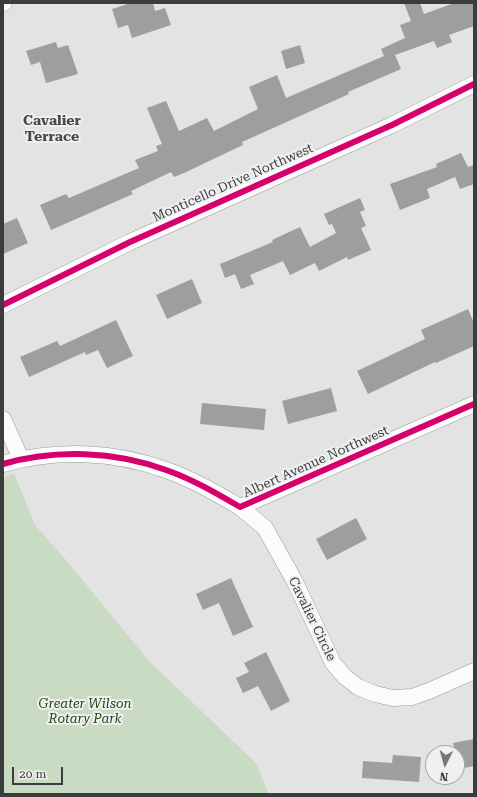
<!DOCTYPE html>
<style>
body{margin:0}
#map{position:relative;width:477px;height:797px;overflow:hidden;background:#e3e3e3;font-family:"Roboto Serif",serif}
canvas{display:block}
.frame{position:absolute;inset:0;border:4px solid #3c3c3d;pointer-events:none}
.north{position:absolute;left:425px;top:745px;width:40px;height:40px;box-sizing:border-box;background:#eff0f2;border:1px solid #a7a8aa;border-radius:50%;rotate:185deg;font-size:11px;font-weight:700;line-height:16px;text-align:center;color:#3c3c3d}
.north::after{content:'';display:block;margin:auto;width:14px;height:18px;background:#767677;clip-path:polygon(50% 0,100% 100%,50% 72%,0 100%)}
.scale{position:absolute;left:12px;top:767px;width:51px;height:18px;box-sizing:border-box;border:2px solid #3c3c3d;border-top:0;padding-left:5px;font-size:12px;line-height:14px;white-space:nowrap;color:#3c3c3d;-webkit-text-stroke:3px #eff0f2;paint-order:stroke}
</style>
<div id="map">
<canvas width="477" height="797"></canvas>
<div class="frame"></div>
<div class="north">N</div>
<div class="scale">20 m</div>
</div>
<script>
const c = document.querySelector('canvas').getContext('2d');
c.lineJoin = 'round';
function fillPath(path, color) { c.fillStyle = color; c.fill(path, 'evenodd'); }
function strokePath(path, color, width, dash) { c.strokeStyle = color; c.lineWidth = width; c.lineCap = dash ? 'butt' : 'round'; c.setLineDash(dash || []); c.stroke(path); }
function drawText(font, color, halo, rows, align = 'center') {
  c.font = font + ' "Roboto Serif",serif'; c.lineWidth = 4; c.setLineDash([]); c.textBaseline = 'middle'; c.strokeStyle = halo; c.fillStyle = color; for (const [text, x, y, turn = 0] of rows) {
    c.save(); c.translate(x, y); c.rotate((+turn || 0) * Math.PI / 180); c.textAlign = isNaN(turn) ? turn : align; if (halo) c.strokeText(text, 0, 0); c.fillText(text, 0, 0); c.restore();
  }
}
fillPath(new Path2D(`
 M14 473 35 525 66 560 149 661 256 763 269 794H3V478Z`), '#cadbc3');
fillPath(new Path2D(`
 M131 3H153L155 11 165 8 171 25 132 38 128 25 118 28 112 9Z
 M404 3H420L424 14 454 3H474V26L449 35 452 42 437 48 434 41 395 55 401 69 348 92 349 94 242 142 243 145 184 173 174 177 171 172 131 191 133 194 51 230 40 205 66 194 69 198 139 168 135 160 158 151 156 146 162 144 147 108 166 101 179 131 207 118 214 131 258 109 249 87 277 75 286 98 384 56 381 49 405 38 400 25 411 21Z
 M56 42 58 48 68 45 78 74 46 83 40 62 31 65 26 51Z
 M300 45 305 63 286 69 281 51Z
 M461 153 468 167 474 165V184L460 189 455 177 427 189 430 198 400 210 390 184 437 167 436 164Z
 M360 198 365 210 360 212 366 226 361 228 371 250 348 260 347 257 319 271 315 263 290 275 283 261 250 275 254 284 241 289 235 274 225 278 220 264 273 242 272 240 300 227 310 247 336 233 332 224 329 225 324 214Z
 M17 218 28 243 3 254V224Z
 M192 279 202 303 167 319 156 295Z
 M468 309 474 323V346L436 363 435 362 368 394 357 371 425 339 421 330Z
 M116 320 133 356 107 368 98 350 86 355 85 352 29 377 20 357 57 341 60 346Z
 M331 388 337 411 288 424 282 401Z
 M202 403 266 409 264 430 200 424Z
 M356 518 367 539 327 560 316 539Z
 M231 578 253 627 233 636 219 603 203 610 196 594Z
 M266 652 290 701 271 711 258 686 243 693 236 678 249 672 244 663Z
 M474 739V766L459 769 457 753H455L453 743Z
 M393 755 421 757 419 782 362 778 363 761 392 763Z`), '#9e9e9e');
const minor = new Path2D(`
 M3 3H4
 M3 305 130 242 392 125 474 84
 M3 419 21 459
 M3 464C56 449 114 451 166 470 192 479 216 493 240 507L474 404
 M240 507 265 528 294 580 333 663 345 677 358 687 375 694 393 698 412 697 429 691 474 671`);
strokePath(minor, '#999', 17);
strokePath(minor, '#fbfbfb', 16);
strokePath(new Path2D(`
 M3 305 130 242 392 125 474 84
 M3 464C56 449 114 451 166 470 192 479 216 493 240 507L474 404`), '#d6006c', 6);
drawText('13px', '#3c3c3d', '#eff0f2', [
 ["Monticello Drive Northwest",233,183,-24],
 ["Albert Avenue Northwest",316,462,-24],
 ["Cavalier Circle",312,619,64]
]);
drawText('italic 13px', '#234410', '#eff0f2', [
 ["Greater Wilson",85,704],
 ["Rotary Park",85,719]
]);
drawText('bold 14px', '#49494a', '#eff0f2', [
 ["Cavalier",52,121],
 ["Terrace",52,137]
]);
</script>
